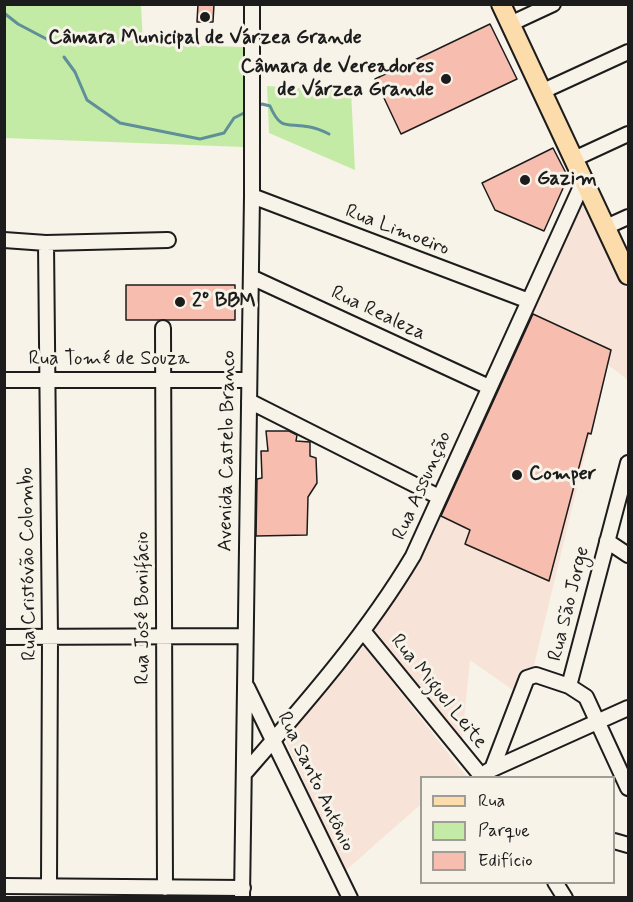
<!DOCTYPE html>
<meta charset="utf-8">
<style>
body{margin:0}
#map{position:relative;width:633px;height:902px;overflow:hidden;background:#f7f3e8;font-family:Mynerve,sans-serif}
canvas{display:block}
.frame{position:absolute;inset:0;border:6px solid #1c1c1c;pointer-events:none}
.legend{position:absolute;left:420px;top:776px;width:195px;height:108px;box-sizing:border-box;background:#f7f3e8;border:2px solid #9f9d96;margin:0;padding:8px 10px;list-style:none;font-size:18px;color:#1c1c1c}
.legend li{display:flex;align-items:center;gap:12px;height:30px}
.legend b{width:30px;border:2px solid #9f9d96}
</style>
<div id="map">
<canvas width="633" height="902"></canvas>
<div class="frame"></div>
<ul class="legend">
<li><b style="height:8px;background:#fddcac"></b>Rua</li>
<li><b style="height:16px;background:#c3eba6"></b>Parque</li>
<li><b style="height:16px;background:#f7beaf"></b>Edifício</li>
</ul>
</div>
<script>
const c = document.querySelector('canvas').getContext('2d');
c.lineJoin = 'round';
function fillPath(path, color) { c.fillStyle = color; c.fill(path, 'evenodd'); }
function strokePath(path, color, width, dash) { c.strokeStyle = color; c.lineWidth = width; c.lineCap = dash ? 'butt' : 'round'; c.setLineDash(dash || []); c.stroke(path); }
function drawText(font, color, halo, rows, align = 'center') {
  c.font = font + ' Mynerve,sans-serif'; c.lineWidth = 6; c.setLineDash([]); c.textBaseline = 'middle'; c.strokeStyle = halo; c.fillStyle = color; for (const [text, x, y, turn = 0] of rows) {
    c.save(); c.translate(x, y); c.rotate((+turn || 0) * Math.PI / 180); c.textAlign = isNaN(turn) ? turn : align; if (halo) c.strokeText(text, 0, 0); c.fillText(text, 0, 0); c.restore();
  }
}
fillPath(new Path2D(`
 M583 187 628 289V380L607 364 534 665 524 675 517 693 470 660 462 740 374 631 433 533 428 531Z
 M364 646 466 776 422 778 421 804 344 872 285 739Z`), '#f7e3d7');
fillPath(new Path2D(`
 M5 4 141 5 143 44 244 47V147L5 138Z
 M267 86 351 91 355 170 269 133Z`), '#c3eba6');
strokePath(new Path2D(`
 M4 13 18 24 56 44
 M64 57 75 72 87 100 120 123 200 139 224 133 234 118 248 111
 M256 107 262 104 270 106C281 132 288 122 310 127 316 128 323 131 329 134`), '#5f8f98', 3);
const building = new Path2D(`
 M198 4H214L213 22H197Z
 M490 24 517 79 401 134 375 79Z
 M553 148 568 177 544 231 495 210 482 183Z
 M126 285H235V320H126Z
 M533 314 611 350 591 434 588 433 549 581 465 544 470 530 441 516Z
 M266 431H289L297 435 296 441 310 442V456L316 458 317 483 308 497 307 535 256 536 257 479 262 478 261 451H268Z`);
fillPath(building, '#f7beaf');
strokePath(building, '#1c1c1c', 1.5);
const minor = new Path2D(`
 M510 24 553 4
 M541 92 628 52
 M574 159 628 134
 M252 196 529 301
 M606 227 628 217
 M4 240 46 243 168 240
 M46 243 50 638 49 885
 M251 277 489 387
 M163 328 165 888
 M4 380H249
 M249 401 439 497
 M607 541 628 555
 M363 631 483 778
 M4 637 245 636
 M569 686 628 463
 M247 687 350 898
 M492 769 527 678 536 675 569 686 586 697 628 788
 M488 771 628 708
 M244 774C304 705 366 635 413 556L584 180
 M614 841 628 845
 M555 882 565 898
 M4 886 243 888
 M242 898 252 196V4`);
const major = new Path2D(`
 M501 4 628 275`);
strokePath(minor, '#1c1c1c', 18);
strokePath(major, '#1c1c1c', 22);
strokePath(minor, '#f7f3e8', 14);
strokePath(major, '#fddcac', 18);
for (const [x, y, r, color] of [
 [205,17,6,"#1c1c1c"],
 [446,79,6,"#1c1c1c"],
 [525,180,6,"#1c1c1c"],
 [180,302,6,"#1c1c1c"],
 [517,475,6,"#1c1c1c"]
]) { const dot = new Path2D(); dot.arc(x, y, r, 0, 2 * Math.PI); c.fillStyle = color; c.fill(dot); strokePath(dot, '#f7f3e8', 2); }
drawText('bold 20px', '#1c1c1c', '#f7f3e8', [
 ["Câmara Municipal de Várzea Grande",205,39,"center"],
 ["Câmara de Vereadores",434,68,"right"],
 ["de Várzea Grande",434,91,"right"],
 ["Gazim",537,180],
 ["2º BBM",192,302],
 ["Comper",529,475]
], 'left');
drawText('20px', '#1c1c1c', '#f7f3e8', [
 ["Rua Limoeiro",397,231,21],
 ["Rua Realeza",378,314,25],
 ["Rua Tomé de Souza",109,360],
 ["Avenida Castelo Branco",228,451,-89],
 ["Rua Assunção",423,486,-66],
 ["Rua Cristóvão Colombo",29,564,-91],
 ["Rua São Jorge",570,604,-76],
 ["Rua José Bonifácio",144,608,-90],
 ["Rua Miguel Leite",438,692,51],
 ["Rua Santo Antônio",315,782,64]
]);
</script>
